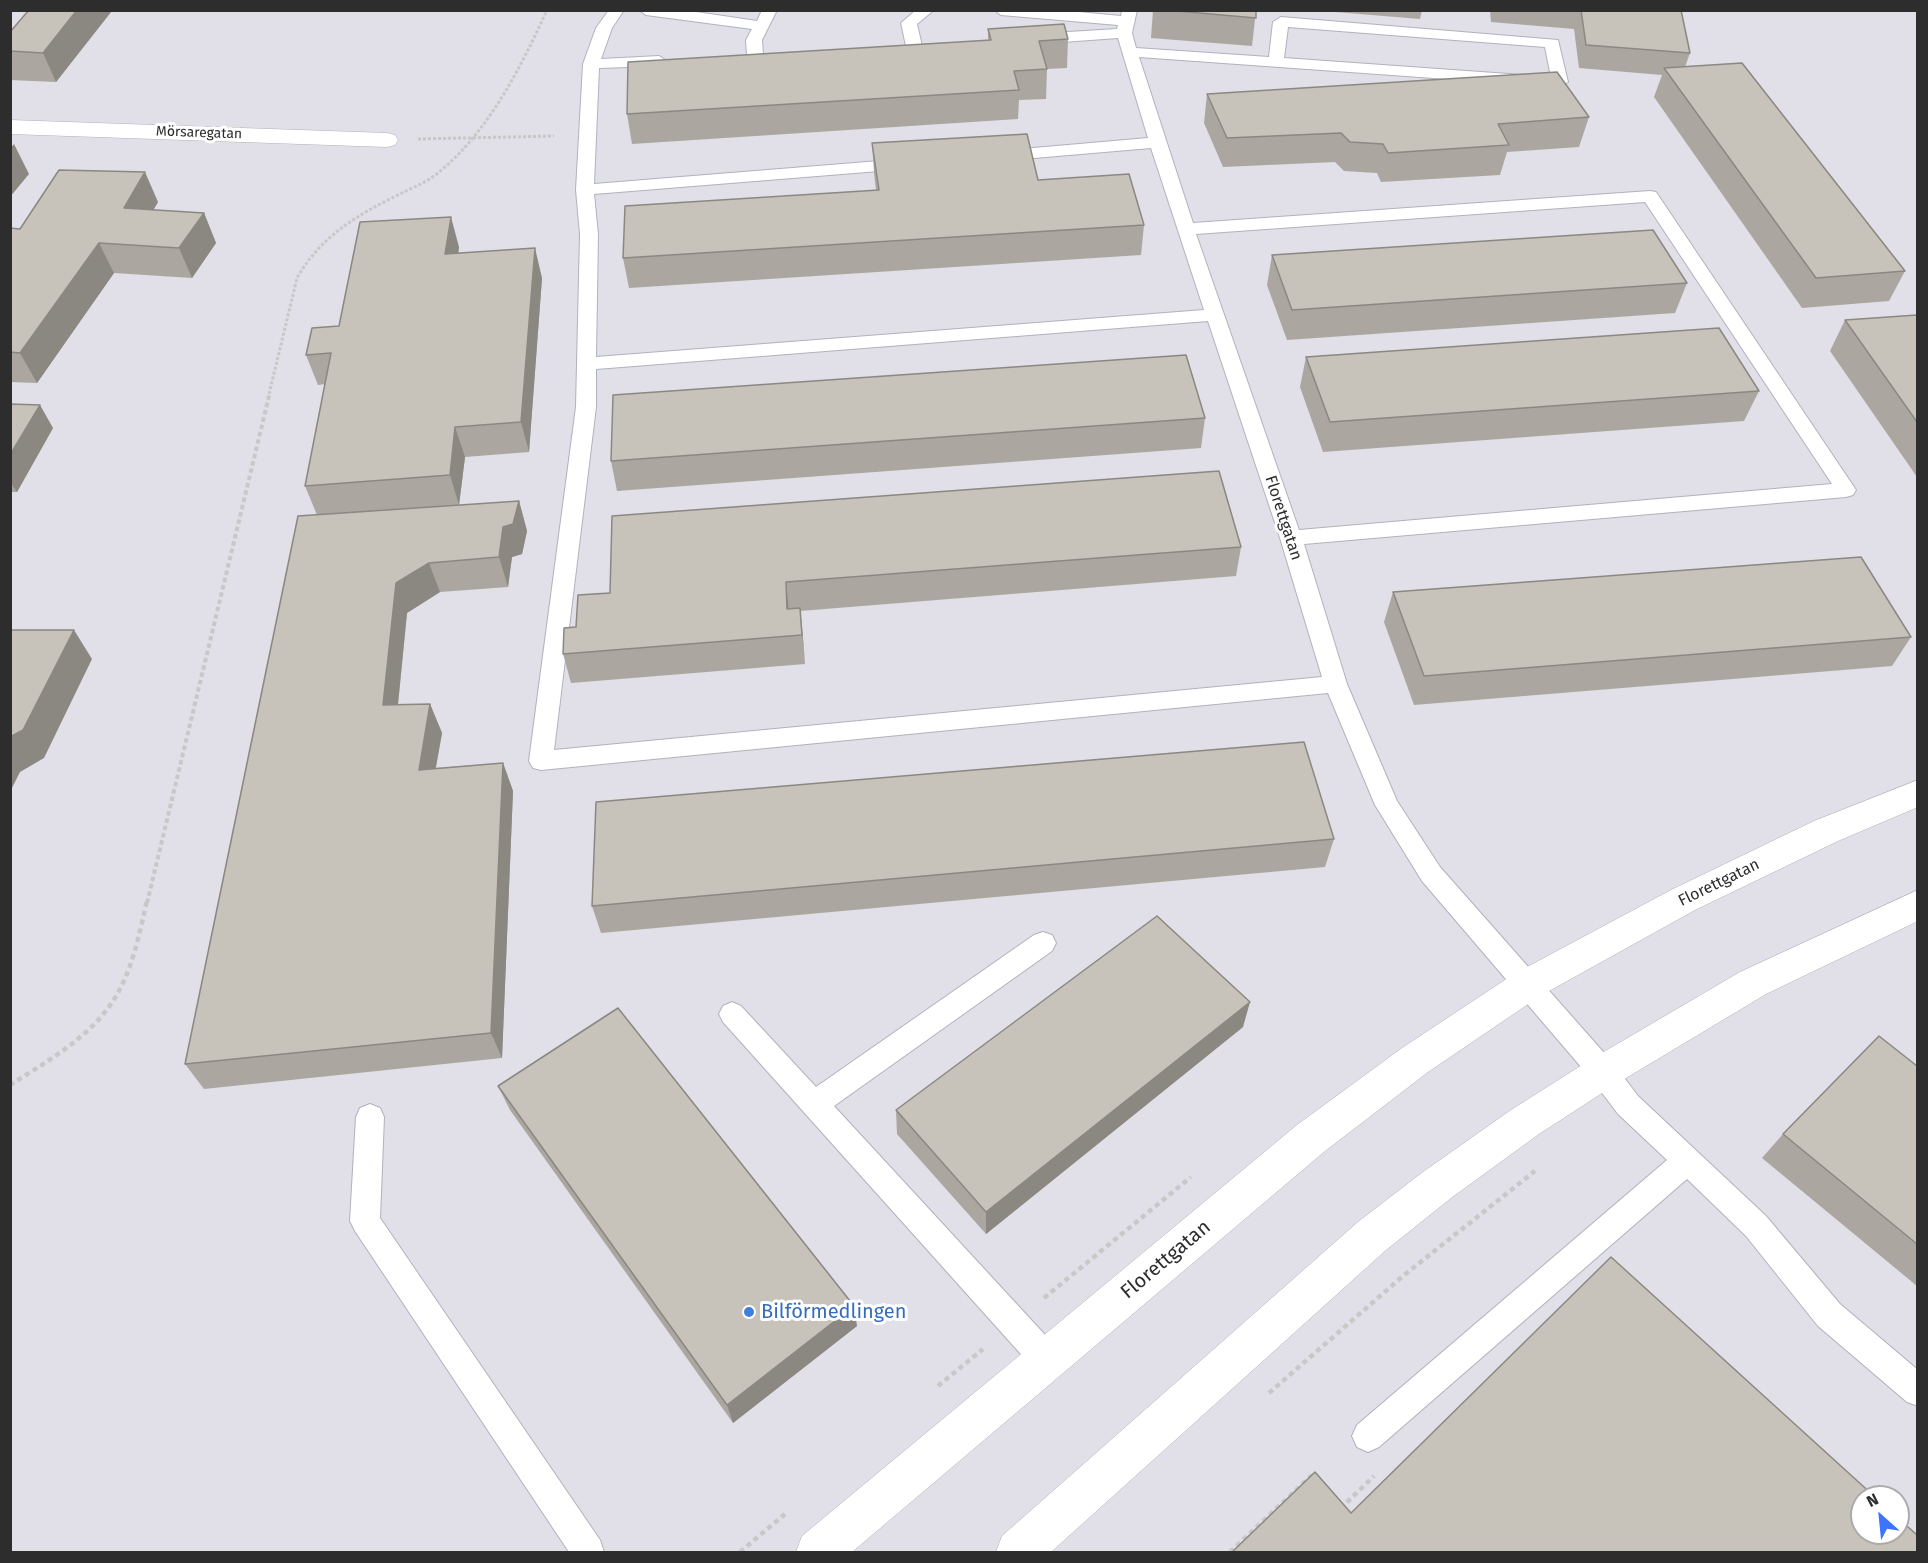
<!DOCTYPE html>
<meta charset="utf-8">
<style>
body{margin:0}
#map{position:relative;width:1928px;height:1563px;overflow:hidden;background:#eee6df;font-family:"Fira Sans",sans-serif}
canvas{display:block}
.frame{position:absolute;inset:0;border:12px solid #2d2d2d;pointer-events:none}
.north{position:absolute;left:1850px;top:1485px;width:60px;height:60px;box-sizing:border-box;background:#fff;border:2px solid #ababab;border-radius:50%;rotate:333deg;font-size:16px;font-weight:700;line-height:24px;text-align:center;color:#2d2d2d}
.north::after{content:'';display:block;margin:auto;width:21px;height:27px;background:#3c73ff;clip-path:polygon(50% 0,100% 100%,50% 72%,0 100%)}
</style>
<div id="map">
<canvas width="1928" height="1563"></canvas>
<div class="frame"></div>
<div class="north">N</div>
</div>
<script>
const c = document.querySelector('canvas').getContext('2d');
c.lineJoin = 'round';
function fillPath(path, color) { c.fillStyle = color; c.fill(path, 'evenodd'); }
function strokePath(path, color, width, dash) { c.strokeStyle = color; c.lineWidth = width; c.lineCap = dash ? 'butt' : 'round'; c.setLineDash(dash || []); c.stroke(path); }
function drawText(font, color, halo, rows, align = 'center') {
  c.font = font + ' "Fira Sans",sans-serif'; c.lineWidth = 6; c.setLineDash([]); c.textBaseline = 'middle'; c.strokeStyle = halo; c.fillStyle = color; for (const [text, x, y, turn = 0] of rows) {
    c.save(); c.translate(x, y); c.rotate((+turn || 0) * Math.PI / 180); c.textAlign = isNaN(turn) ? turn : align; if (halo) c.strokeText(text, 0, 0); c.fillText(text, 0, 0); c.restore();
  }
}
fillPath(new Path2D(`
 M11 11H1917V1552H11ZM1862 1497H1898V1533H1862Z`), '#e1dfe7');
const service = new Path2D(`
 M609 10H624L612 28 601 59 659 56 667 61 659 66 599 68 594 184 904 159 910 160 912 164 910 168 904 169 594 194 598 234 596 357 1204 310 1151 148 999 161 991 156 999 151 1148 138 1118 38 1035 44 1027 39 1035 34 1117 29 1118 25 1001 15 994 10H1058L1121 16 1122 10H1137L1132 33 1136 48 1269 57 1273 22 1281 17 1558 40 1568 82 1560 87 1139 57 1193 223 1650 191 1656 192 1856 490 1853 495 1846 497 1304 544 1347 684 1397 801 1440 867 1613 1063 1638 1096 1766 1216 1840 1304 1918 1370V1406L1907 1402 1818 1326 1746 1236 1687 1179 1379 1447 1368 1452 1357 1447 1352 1436 1357 1425 1667 1160 1618 1114 1593 1081 1422 881 1375 805 1328 693 541 770 533 768 529 761 576 407 580 234 576 190 583 64 596 28ZM1288 27 1545 47 1551 77 1284 58ZM1645 202 1832 484 1299 530 1196 234ZM1208 321 1280 538 1322 677 554 750 596 407V369Z
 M639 10H683L757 21 762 10H777L762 40 763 55 755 60 747 55 746 40 752 29 646 15Z
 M916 10H934L917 24 922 46 914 51 906 46 901 23Z
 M1043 932 1052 935 1056 943 1052 951 834 1106 1058 1349 1062 1360 1058 1371 1047 1375 1036 1371 723 1022 719 1014 723 1006 732 1002 741 1006 816 1087 1034 935Z
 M370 1104 380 1108 384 1117 380 1218 600 1540 604 1552H569L355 1231 350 1221 356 1117 360 1108Z`);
const minor = new Path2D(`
 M10 120 387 133 395 135 398 140 395 145 387 147 10 134Z`);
const tertiary = new Path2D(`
 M1918 780V807L1838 841 1695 910 1540 996 1428 1072 1325 1151 852 1552H796L802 1536 1297 1125 1402 1048 1514 974 1671 890 1814 821Z
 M1918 890V921L1766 994 1616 1084 1539 1134 1451 1198 1386 1250 1051 1552H996L1002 1536 1358 1222 1423 1172 1511 1110 1590 1060 1740 972Z`);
strokePath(service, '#afb3bd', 2);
strokePath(minor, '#afb3bd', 1);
strokePath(tertiary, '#afb3bd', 1);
strokePath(new Path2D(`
 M418 139 554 136
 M269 394 297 278C320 237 357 215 398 195 411 188 426 183 438 173 489 131 520 69 547 10`), '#c8c8c8', 3, [3, 2]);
strokePath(new Path2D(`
 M147 903 270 392`), '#c8c8c8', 4, [4.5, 3]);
strokePath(new Path2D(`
 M10 1085C46 1062 89 1038 113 1001 132 972 139 935 147 901
 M1044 1298 1191 1177
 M938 1386 983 1349
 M1269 1393 1403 1276 1535 1171
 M1341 1505 1342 1507 1374 1476
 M740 1552 785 1514
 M1230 1552 1311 1476 1314 1479`), '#c8c8c8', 4.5, [5, 4]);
fillPath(service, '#fff');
fillPath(minor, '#fff');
fillPath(tertiary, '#fff');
fillPath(new Path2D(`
 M1153 10H1256L1252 46 1151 38Z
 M1311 10H1422L1420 19Z
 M1490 10H1681L1690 53 1685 67 1905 271 1889 301 1802 308 1654 97 1662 75 1579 68 1574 29 1491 22Z
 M111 12 56 82 10 80V32Z
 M988 29 1068 39 1067 68 1047 69 1046 99 1019 100 1018 119 632 144 627 114 988 41Z
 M1207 94 1589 117 1579 147 1507 152 1500 175 1381 182 1377 173 1344 171 1335 162 1223 167 1204 123Z
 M872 143 1038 180 1144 225 1141 255 629 288 623 258 876 190 874 173Z
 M158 202 153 210 204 213 216 243 192 278 114 273 37 383 10 382V228L20 229Z
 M459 247 458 254 542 278 529 452 465 457 459 505 392 510 519 501 527 531 522 554 512 557 508 587 440 592 407 613 398 705 430 704 442 733 436 768 503 763 513 791 502 1058 204 1089 185 1064 317 515 305 486 325 384 318 385 306 355 339 326Z
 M1272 255 1687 283 1675 313 1287 340 1267 285Z
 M1917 315V477L1830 351 1845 320Z
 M1306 357 1759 391 1744 421 1323 452 1300 387Z
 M10 404 53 428 17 492H10Z
 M1205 418 1201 448 617 491 611 461Z
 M1241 547 1236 576 800 611 805 664 571 683 563 654 576 627 578 595Z
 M1393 592 1911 637 1892 666 1414 705 1384 622Z
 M1334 839 1325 867 601 933 592 906Z
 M1243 1027 986 1234 897 1134 896 1110Z
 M1917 1066V1286L1762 1158 1783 1134Z
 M498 1086 857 1326 733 1423 510 1110Z`), '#aba7a0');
fillPath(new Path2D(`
 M77 10H111V12L56 82 43 53Z
 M14 144 29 174 10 197V149Z
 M145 172 158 202 137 238 124 208Z
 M204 213 216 243 192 278 179 248Z
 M451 217 459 247 454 284 445 254Z
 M99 243 114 273 37 383 20 353Z
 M535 248 542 278 529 452 521 422Z
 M40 405 53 428 17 492 10 482V455Z
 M455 427 465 457 459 505 450 475Z
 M519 501 527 531 522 554 512 557 508 587 499 557 503 527Z
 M429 563 440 592 407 613 395 733 383 705 396 583Z
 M786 582 789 612 791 639 787 609Z
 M800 608 803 638 805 664 802 635Z
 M74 630 92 659 44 758 20 772 10 792V737Z
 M430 704 442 733 430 798 419 770Z
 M503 763 513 791 502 1058 491 1033Z
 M1250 1002 1243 1027 986 1234V1212Z
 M854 1306 857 1326 733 1423 727 1405Z`), '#8b8882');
const building = new Path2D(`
 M29 10H77L43 53 10 51V32Z
 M1165 10H1256V18Z
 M1581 10H1681L1690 53 1586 45Z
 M1064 24 1068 39 1039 41 1047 69 1014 71 1019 90 627 114 628 62 991 40 988 29Z
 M1742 63 1905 271 1816 278 1664 68Z
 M1557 72 1589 117 1498 124 1509 145 1388 153 1383 144 1350 142 1341 133 1227 138 1207 94Z
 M1027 134 1038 180 1129 174 1144 225 623 258 625 206 879 190 872 143Z
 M59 170 145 172 124 208 204 213 179 248 99 243 20 353 10 352V228L20 229Z
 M451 217 445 254 535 248 521 422 455 427 450 475 305 486 331 353 306 355 312 328 339 326 360 222Z
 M1653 230 1687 283 1292 310 1272 255Z
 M1917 315V422L1845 320Z
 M1719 328 1759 391 1330 422 1306 357Z
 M1186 355 1205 418 611 461 613 395Z
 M10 404 40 405 10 455Z
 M1219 471 1241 547 786 582 787 609 800 608 802 635 563 654 564 628 576 627 578 595 610 593 612 516Z
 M519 501 513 524 503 527 499 557 429 563 396 583 383 705 430 704 419 770 503 763 491 1033 185 1064 298 516Z
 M1861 557 1911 637 1424 676 1393 592Z
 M10 630H74L23 730 10 737Z
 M1304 742 1334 839 592 906 596 802Z
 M1157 916 1250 1002 986 1212 896 1110Z
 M618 1008 854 1306 727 1405 498 1086Z
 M1879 1036 1917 1066V1244L1783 1134Z
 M1611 1257 1875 1497H1862V1533H1898V1518L1917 1535V1552H1232L1315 1472 1351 1513Z`);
fillPath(building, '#c7c2ba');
strokePath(building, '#8b8882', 1.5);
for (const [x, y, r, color] of [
 [749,1312,6,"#3f7fe0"]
]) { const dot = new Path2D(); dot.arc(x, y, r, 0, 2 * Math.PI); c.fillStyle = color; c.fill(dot); strokePath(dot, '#fff', 2); }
drawText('14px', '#2d2d2d', '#fff', [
 ["Mörsaregatan",199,133,2]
]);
drawText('16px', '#2d2d2d', '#fff', [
 ["Florettgatan",1283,518,72],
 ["Florettgatan",1719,883,-26]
]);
drawText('20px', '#2d2d2d', '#fff', [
 ["Florettgatan",1166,1260,-40]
]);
drawText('20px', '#366cbe', '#fff', [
 ["Bilförmedlingen",761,1312]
], 'left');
</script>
